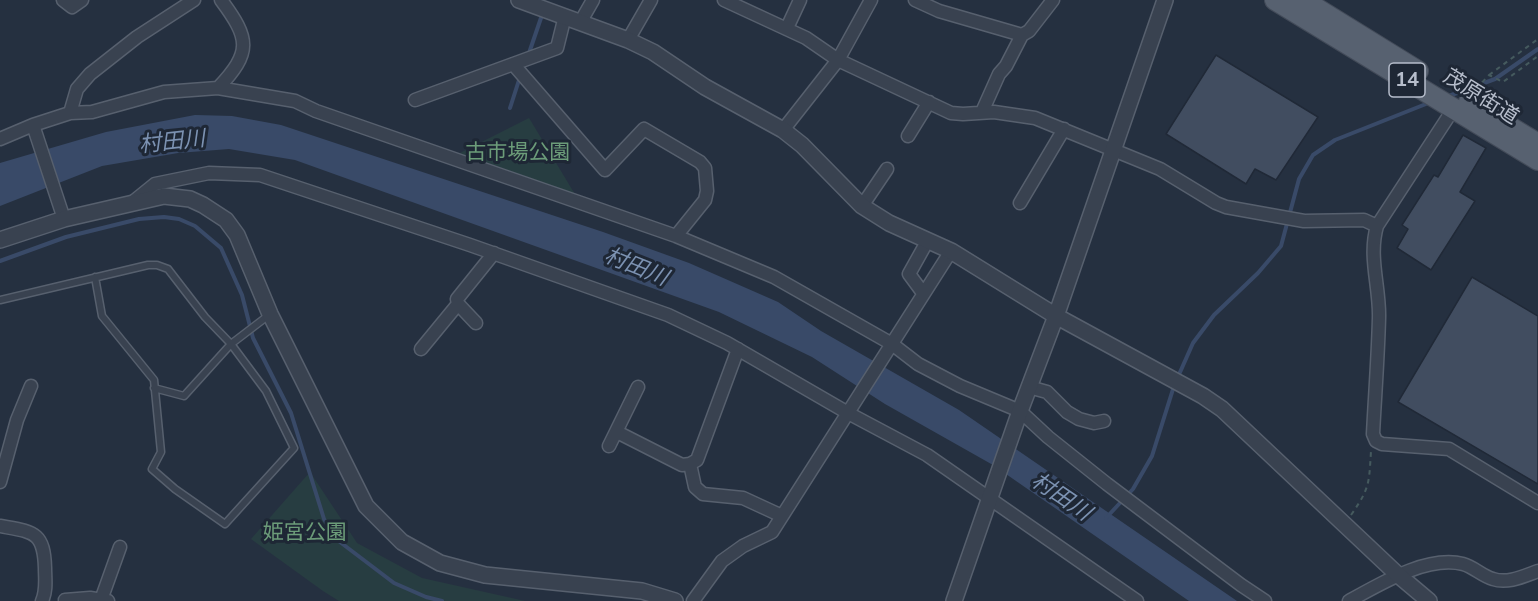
<!DOCTYPE html>
<meta charset="utf-8">
<style>
body{margin:0}
canvas{display:block;background:#253040}
</style>
<canvas width="1538" height="601"></canvas>
<script>
const c = document.querySelector('canvas').getContext('2d');
c.lineJoin = 'round';
function fillPath(path, color) { c.fillStyle = color; c.fill(path, 'evenodd'); }
function strokePath(path, color, width, dash) { c.strokeStyle = color; c.lineWidth = width; c.lineCap = dash ? 'butt' : 'round'; c.setLineDash(dash || []); c.stroke(path); }
function drawText(font, color, halo, rows, align = 'center') {
  c.font = font + ' Mulish,"Noto Sans JP",sans-serif'; c.lineWidth = 6; c.setLineDash([]); c.textBaseline = 'middle'; c.strokeStyle = halo; c.fillStyle = color; for (const [text, x, y, turn = 0] of rows) {
    c.save(); c.translate(x, y); c.rotate((+turn || 0) * Math.PI / 180); c.textAlign = isNaN(turn) ? turn : align; if (halo) c.strokeText(text, 0, 0); c.fillText(text, 0, 0); c.restore();
  }
}
fillPath(new Path2D(`
 M529 118 579 201 452 157Z
 M310 472 357 543 422 578 525 601H339L323 591 251 539Z`), '#273d41');
fillPath(new Path2D(`
 M195 115 232 116 281 125 603 232 689 263 778 302 821 331 959 410 1237 601H1189L993 465 885 404 812 357 719 312 295 160 229 149 178 153 102 166 0 206V163L106 132Z`), '#394a68');
strokePath(new Path2D(`
 M528 56 543 12
 M1446 97 1495 79 1538 49
 M510 108 520 77
 M0 261 66 237 139 219 164 217 179 219 195 226 221 248 242 295 253 338 291 413 324 519 336 539 394 583 426 597 442 601
 M1177 379 1193 343 1214 315 1258 273 1281 246 1299 179 1313 155 1335 140 1431 102
 M1106 518 1133 489 1152 456 1174 386`), '#394a68', 4);
const building = new Path2D(`
 M1216 55 1318 117 1276 180 1255 169 1246 184 1166 134Z
 M1463 135 1486 148 1460 192 1475 201 1431 270 1397 248 1408 229 1402 225 1434 175 1438 177Z
 M1472 277 1538 316V484L1398 402Z`);
fillPath(building, '#414d60');
strokePath(building, '#202937', 1.5);
const service = new Path2D(`
 M0 300 148 265H157L168 269 205 317 231 344 266 391 294 448 225 524 175 489 152 469 161 452 154 380 102 316 95 277
 M154 388 184 396 231 344 269 315`);
const minor = new Path2D(`
 M63 0 72 7 82 0
 M724 0 806 38 838 60 951 113 963 114 994 112 1035 118 1160 169 1216 203 1226 207 1304 221 1364 220 1377 226
 M915 0 939 11 1022 35
 M581 21 593 0
 M787 28 800 0
 M628 40 651 0
 M513 64 605 170 644 129 700 162 705 168 707 191 705 200 676 236
 M218 88C252 52 250 39 221 0
 M415 100 557 48 565 16
 M1454 108 1377 226C1368 257 1380 287 1379 318 1378 357 1375 395 1373 434L1376 441 1382 444 1449 449 1538 503
 M982 112 999 74 1006 66 1022 35 1029 31 1053 0
 M70 113 77 89 90 74 137 37 194 0
 M33 125 64 219
 M783 130 838 60 871 0
 M908 136 929 102
 M0 139 33 125 70 113 92 112 164 92 218 88 295 101 316 111 676 236 774 277 892 344 918 364 960 386 1020 411 1048 437 1107 484 1241 585 1265 601
 M134 201 155 184 209 173 260 175 470 245 668 315 727 343 848 413 927 455 1137 601
 M1020 203 1064 129
 M862 206 887 169
 M923 293 909 274 928 240
 M476 323 458 304 457 299 494 253
 M421 349 458 304
 M1029 387 1047 392 1067 412 1079 419 1094 423 1104 421
 M617 432 682 465 690 464 697 460 738 349
 M609 446 638 387
 M690 464 695 487 703 494 743 498 782 516
 M0 482 17 420 31 386
 M0 526C33 532 44 531 45 568 45 579 47 590 42 601
 M65 600 90 598 108 601
 M101 600 120 547
 M693 601 722 561 743 546 772 532 951 251
 M1349 601C1380 584 1427 555 1463 564 1474 567 1482 576 1493 579 1508 584 1524 576 1538 571`);
const tertiary = new Path2D(`
 M519 0 628 40 653 52 705 87 783 130 802 145 862 206 889 223 951 251 1056 316 1203 396 1222 409 1397 574 1429 601
 M0 240 64 219 164 196 190 199 203 205 226 220 237 235 270 314 366 506 402 542 440 563 485 575 642 591 675 601
 M954 601 1020 411 1056 316 1165 0`);
const primary = new Path2D(`
 M1275 0 1538 160
 M1303 0 1418 71
 M1469 102 1538 144`);
strokePath(service, '#57606e', 9);
strokePath(minor, '#57606e', 15);
strokePath(tertiary, '#57606e', 18);
strokePath(primary, '#434b59', 22);
strokePath(new Path2D(`
 M1489 75 1538 39
 M1476 89 1489 75 1503 82 1538 56
 M1351 515C1370 488 1369 483 1371 451`), '#455a5e', 2, [4.5, 4.5]);
strokePath(service, '#394250', 6);
strokePath(minor, '#394250', 12);
strokePath(tertiary, '#394250', 15);
strokePath(primary, '#576170', 20);
for (const [x, y, w] of [
 [1407,80,36]
]) { const box = new Path2D(); box.roundRect(x - w / 2, y - 17, w, 34, 4.5); c.fillStyle = '#1e2735'; c.fill(box); strokePath(box, '#b6bdcb', 1.5); }
drawText('bold 20px', '#b6bdcb', null, [
 ["14",1407,80]
]);
drawText('21px', '#b6bdcb', '#1e2735', [
 ["茂原街道",1481,97,32]
]);
drawText('21px', '#6c9c79', '#1e2735', [
 ["古市場公園",518,153],
 ["姫宮公園",305,533]
]);
drawText('italic 22px', '#7c92b2', '#1e2735', [
 ["村田川",172,142,-6],
 ["村田川",636,267,22],
 ["村田川",1061,497,34]
]);
</script>
